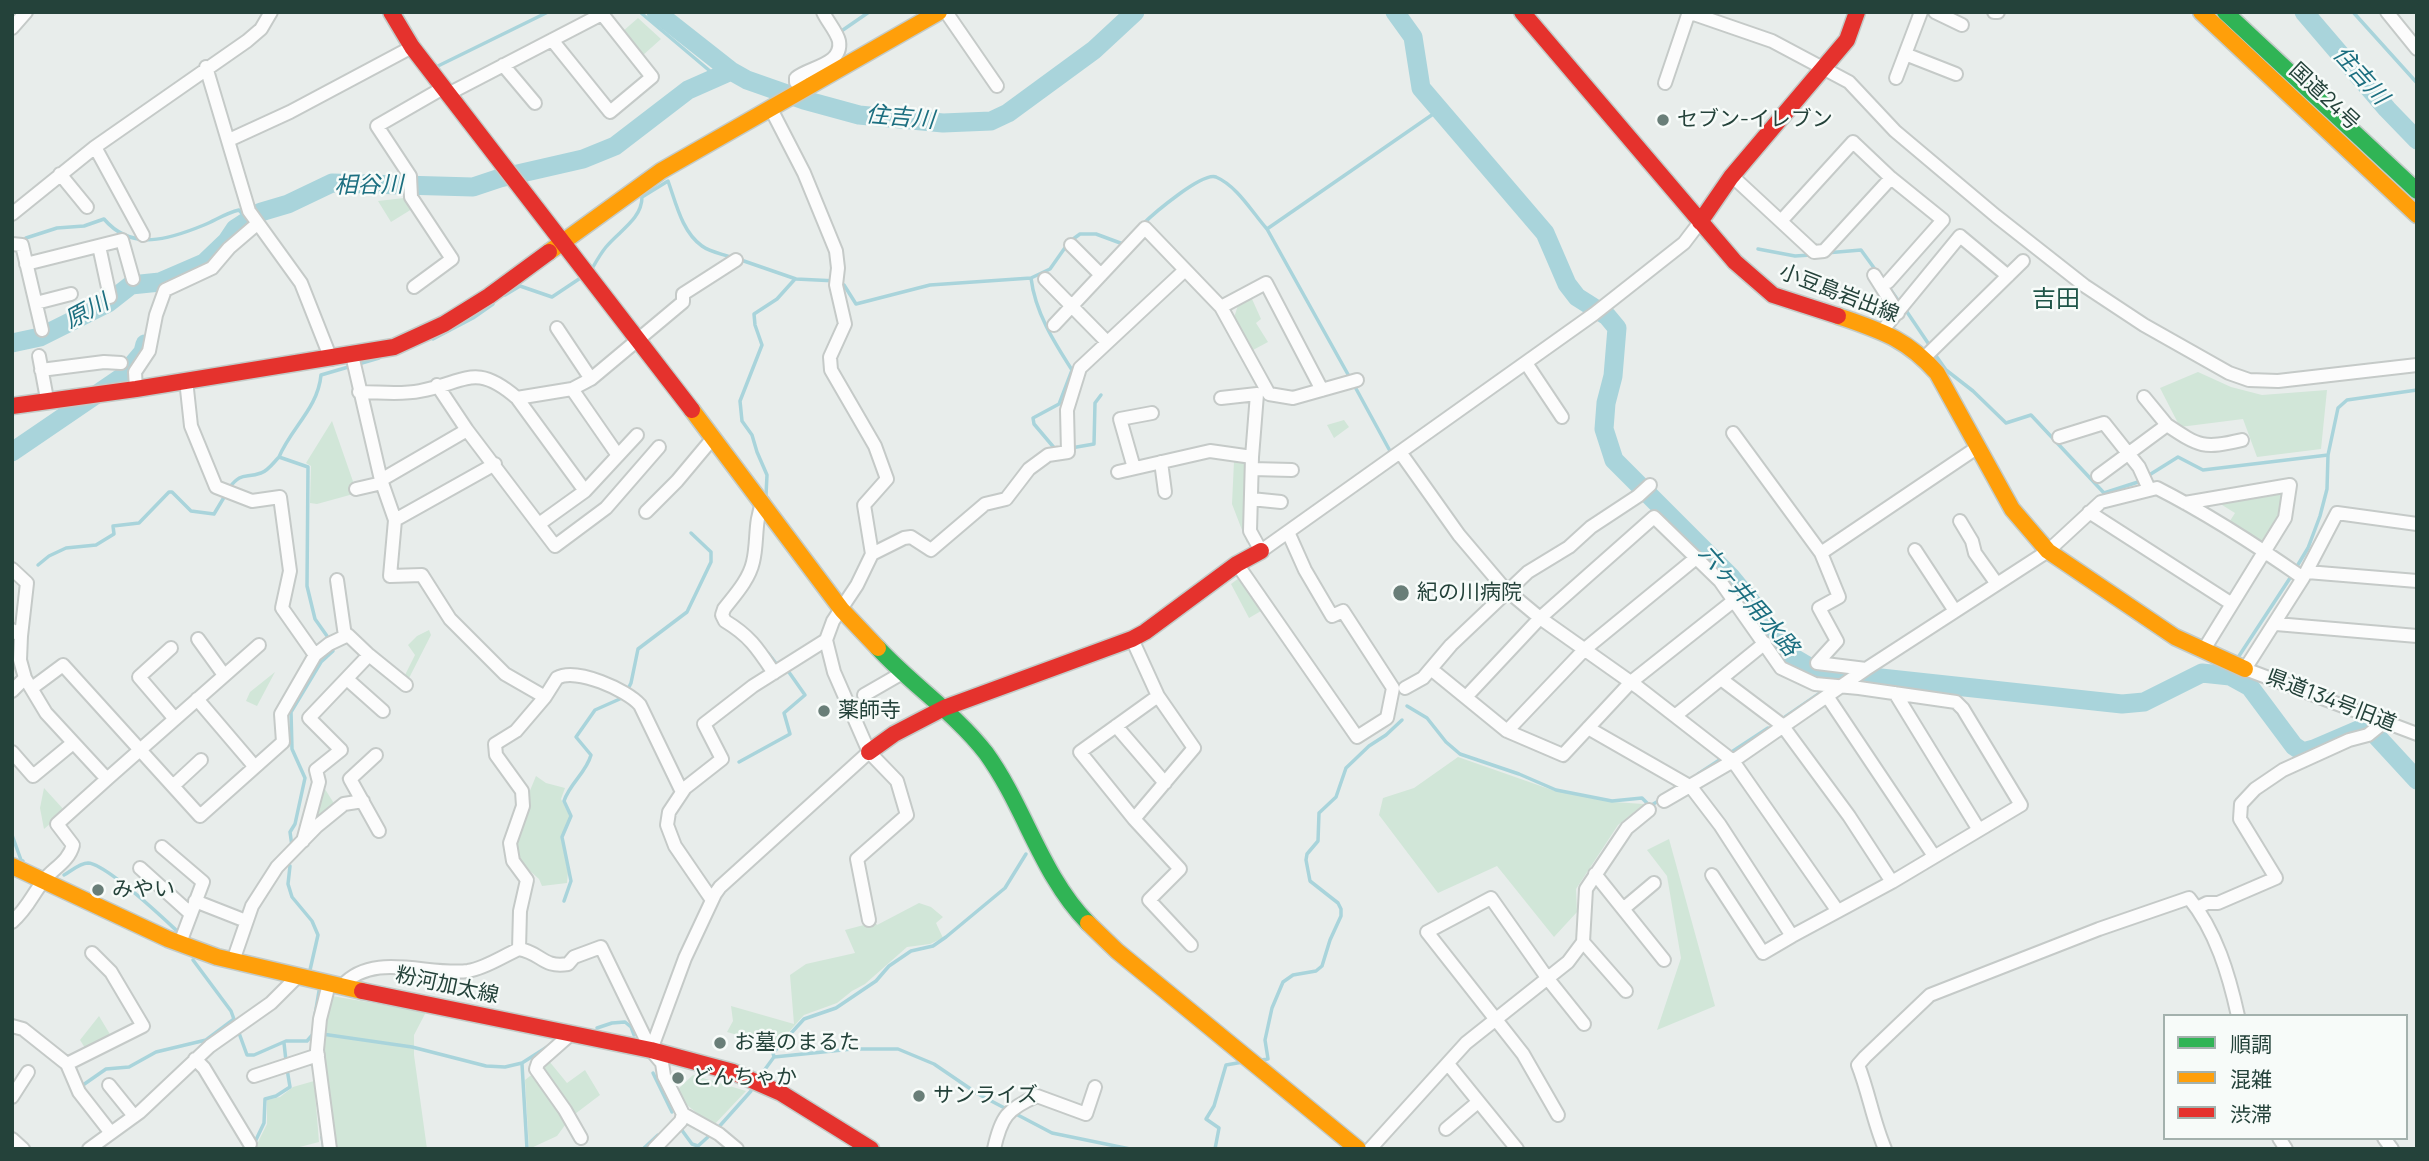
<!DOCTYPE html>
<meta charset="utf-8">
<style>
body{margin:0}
#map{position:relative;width:2429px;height:1161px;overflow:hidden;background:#e8edeb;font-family:Manrope,"Noto Sans JP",sans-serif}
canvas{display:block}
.frame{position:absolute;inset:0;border:14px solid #24423a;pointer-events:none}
.legend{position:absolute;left:2163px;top:1014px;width:245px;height:126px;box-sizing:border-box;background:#f7fbf9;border:2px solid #a3b1ad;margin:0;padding:9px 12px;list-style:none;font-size:21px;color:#24423a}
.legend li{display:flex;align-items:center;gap:14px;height:35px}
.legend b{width:35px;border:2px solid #a3b1ad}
</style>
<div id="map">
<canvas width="2429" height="1161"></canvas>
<div class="frame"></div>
<ul class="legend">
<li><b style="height:9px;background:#30b455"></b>順調</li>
<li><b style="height:9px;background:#ff9f0a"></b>混雑</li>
<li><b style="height:9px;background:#e5322d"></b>渋滞</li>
</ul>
</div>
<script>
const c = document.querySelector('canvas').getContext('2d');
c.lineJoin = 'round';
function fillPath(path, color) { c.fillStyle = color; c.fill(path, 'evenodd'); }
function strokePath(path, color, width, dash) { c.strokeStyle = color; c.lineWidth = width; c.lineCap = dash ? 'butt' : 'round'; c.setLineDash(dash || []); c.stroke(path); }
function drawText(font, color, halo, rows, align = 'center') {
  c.font = font + ' Manrope,"Noto Sans JP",sans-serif'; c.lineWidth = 5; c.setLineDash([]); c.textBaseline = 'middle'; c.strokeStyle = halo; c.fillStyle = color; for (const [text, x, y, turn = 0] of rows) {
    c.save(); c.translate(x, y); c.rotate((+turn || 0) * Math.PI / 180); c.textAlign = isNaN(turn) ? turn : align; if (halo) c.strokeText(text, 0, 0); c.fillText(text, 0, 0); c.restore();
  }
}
fillPath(new Path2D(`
 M638 18 661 39 642 56 622 32Z
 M404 198 412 209 391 222 378 201Z
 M1252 299 1261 319 1256 323 1268 342 1253 350 1234 318 1238 305Z
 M2198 372 2231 387 2262 395 2327 390 2321 449 2257 457 2243 419 2180 427 2160 388Z
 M1344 420 1349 427 1334 438 1327 425Z
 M332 421 357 493 317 504 310 503 311 466 306 463Z
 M1234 461 1247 464V543L1232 504Z
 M2284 490 2281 517 2265 543 2260 545 2228 524 2235 513 2214 500Z
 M1239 578 1261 611 1249 618 1231 584Z
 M429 630 431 635 407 682 403 679 415 655 408 645 417 636Z
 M275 672 257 706 246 701 250 692Z
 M1458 757 1555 791 1613 802 1644 804 1618 825 1576 889 1577 912 1554 937 1497 866 1438 893 1379 815 1383 798 1414 788Z
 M536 776 546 783 565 788 561 799 570 817 561 837 568 872 567 883 542 886 539 879 520 862 515 846 530 804 529 793Z
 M323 786 335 805 311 828Z
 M44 788 65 811 44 829 40 808Z
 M1669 839 1715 1006 1657 1030 1681 958 1667 876 1647 850Z
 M919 903 931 907 943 917 936 923 943 938 930 944 907 947 865 984 852 991 837 1003 804 1015 776 1046 727 1032 733 1021 731 1006 794 1024 790 975 806 964 855 953 845 930 875 922 877 925Z
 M332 996 426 1012 414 1035V1055L427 1149H333L320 1050 323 1020Z
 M99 1016 111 1036 85 1048 80 1040Z
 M549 1061 567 1083 585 1070 600 1095 571 1117 557 1136 529 1149 525 1080Z
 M693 1075 746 1091 713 1126 687 1105 676 1091Z
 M314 1081 319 1142 292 1149 255 1148 267 1124V1100L280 1097 293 1087Z`), '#d1e6d8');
strokePath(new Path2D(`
 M640 12 717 77
 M2353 12 2417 83
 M840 32 869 12
 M438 66 548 12
 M1142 225C1153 214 1202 172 1216 177 1237 186 1252 212 1267 229L1439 110
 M1267 229 1350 378
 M26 238 57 228 84 226 104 219C132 252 170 239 204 225 216 220 226 213 239 210L248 221
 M1758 249 1795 256 1811 255
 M1826 253 1861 250 1877 272
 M741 260 796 279 837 281 844 285 856 304 930 285 1031 278 1050 269 1069 242 1080 234H1096L1123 244 1125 243
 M593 267C597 260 601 253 606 247 619 231 642 219 642 197L668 181C676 203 682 232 702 246 710 252 723 254 733 258
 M1031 278C1035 312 1054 342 1072 370L1059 404 1033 418 1034 424 1056 450
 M1890 289 1900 303
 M505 295 520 286 552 297 579 279
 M1905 309 1930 346
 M433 339 473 318 493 304
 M1934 353 1946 370 1973 391 2006 423 2031 415 2104 493 2138 482 2178 457 2203 470 2328 455
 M1354 385 1390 451
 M1071 448 1094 444 1095 403 1101 395
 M229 488C242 471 245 479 261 473 268 471 274 462 279 457
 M766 495 767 475 757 452 752 435 742 421 740 401 762 345 755 325 754 314 777 299 795 279
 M38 565 49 556 66 548 96 545 114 534 113 526 139 523 169 492H172L191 511 214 514 226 494
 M2296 568 2308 548 2320 516 2327 489 2328 455 2338 408 2347 400 2417 390
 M327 636 315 619 307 586 308 467 279 457C291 428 318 408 321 375L379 358
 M768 653 778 666
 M2237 659 2292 575
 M627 691 631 683 638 649 687 612 711 562V552L691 533
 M1407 706 1427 718 1446 742 1460 754 1519 774 1556 790 1612 801 1642 798 1650 806 1660 800
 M1785 717 1820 693
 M1730 753 1768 728
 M739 762 790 734 784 713 805 695 786 668
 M1698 774 1724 757
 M12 835 21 860 23 861
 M292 846 290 832 295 824 305 778 292 749 291 712 321 662 333 651
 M290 866 288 884 292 897 312 921 318 935 310 970
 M64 875C71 871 80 863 88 863 106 864 161 916 176 930
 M564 901 571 881 562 837 571 816 564 801C570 783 586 773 591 755L576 737 595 710 622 698
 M193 960 231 1011 247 1055H254L286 1041H307L314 1033
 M315 1015 319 991
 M597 1028 612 1023 625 1022 631 1027 634 1035
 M322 1034 412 1047 486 1066 505 1067 522 1063 547 1047
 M284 1043 286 1061
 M774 1057 773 1053 804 1019 836 1008 876 981 889 966 911 951 933 946 946 937 1005 888 1026 854
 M1261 1060 1268 1059 1265 1040 1272 1008 1283 982 1293 975 1316 971 1322 966 1330 940 1341 916V909L1338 903 1310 881 1306 860 1307 854 1318 841 1319 813 1336 797 1346 768 1369 746 1386 735 1402 720
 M522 1064 527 1149
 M763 1072 774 1057 852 1049H898L934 1064 978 1094 1052 1133 1130 1149
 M653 1073 672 1112
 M83 1085 106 1069 129 1067 156 1052 206 1040 234 1019
 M681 1129 692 1144 698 1146 709 1136
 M717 1129 751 1091
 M322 1137 324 1149
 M254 1144 264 1123 265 1099 276 1096 290 1087 287 1069
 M643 1149 658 1135
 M1215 1149 1219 1128 1206 1119 1214 1106 1226 1065 1243 1062`), '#a9d4db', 3.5);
strokePath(new Path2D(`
 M656 12 731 71 747 80 804 100 859 115 943 123 991 121 1008 113 1094 50 1135 12
 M1395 12 1413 37 1421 88 1545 233 1567 284 1577 297 1607 316 1617 328 1613 376 1606 403 1604 429 1614 460 1731 577 1762 615 1779 644 1794 658 1816 671 2122 704 2144 702 2202 673 2230 676 2250 687 2294 746 2303 752 2314 749 2363 728 2370 729 2417 780
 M2304 12 2387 109 2417 140
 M12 343 40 337 108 303 131 285 160 282 204 263 227 241 235 229 261 212 288 204 332 183 473 187 500 178 583 159 615 146 688 90 731 71
 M12 452 122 377 143 352 145 344`), '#a9d4db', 19);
const street = new Path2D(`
 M946 12 997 86
 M1688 12 1772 41 1849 82 1895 131 1996 216 2085 286 2144 325 2229 373 2249 380 2278 381 2417 365
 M1935 12 1962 25
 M1994 12H1998
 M2387 12 2417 49
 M12 28 26 12
 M1905 54 1956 74
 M503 65 535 103
 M206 67 249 211 301 283 331 359
 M1896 78 1921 12
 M1665 83 1689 12
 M809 87 796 82V78C809 67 843 65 839 41 837 32 827 21 823 12
 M448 94 602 14 652 77 610 112 552 40
 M771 109 804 173 836 251 838 268 836 285 845 324 830 357 831 370 875 446 887 479 864 505 872 554 857 585 833 621 826 640 834 672 869 752 897 781 907 815 857 859 869 920
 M229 140 290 112 412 47
 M95 147 143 235
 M60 174 87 207
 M1732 176 1814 252 1824 251 1891 178
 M12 214 95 147 247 41 261 29 271 12
 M1781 221 1853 142 1891 178 1943 220 1888 282
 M12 244 22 245 42 330
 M1071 245 1101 275
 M99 246 110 297
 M26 264 122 240 133 279
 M1874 275 1898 313
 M1045 279 1107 342
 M414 287 452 259 411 197 410 176 377 126 443 88
 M36 303 71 294
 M1221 307 1266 283 1322 390
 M1054 325 1145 228 1221 307 1269 394 1293 398 1357 380
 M557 328 591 379
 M1882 331 1960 236 2008 276
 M352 355 381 480 395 520 495 464
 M39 356 47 399
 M1924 358 2023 261
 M1526 363 1562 417
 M41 370 104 362 121 363
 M437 385 467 430 555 546 606 508 659 447
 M136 389 135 372 149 351 156 315 165 290 212 268 229 248 257 224
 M572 389 617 454
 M359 392C379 392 401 395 420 391 467 382 475 362 517 398L572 389 591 379 683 302V294L736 260
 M2144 397 2167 425
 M517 398 585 491
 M1221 398 1257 394 1252 457 1250 531 1261 551 1594 314 1684 243 1700 222
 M1733 433 1821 553 1839 597 1819 608 1837 641 1817 663 1866 669
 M2059 437 2104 423 2139 467 2149 489
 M1400 452 1459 535 1504 588 1540 618 1639 688 1733 761 1837 910
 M1161 462 1165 492
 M1134 468 1120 419 1152 413
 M1252 469 1292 470
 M1118 472 1210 451 1252 457
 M2098 476 2167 425C2200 447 2203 449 2242 440
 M381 480 467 430
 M356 489 382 483
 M1251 499 1281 502
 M763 502C754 521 758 542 753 562 749 580 734 596 724 609L722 615 725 621C750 636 758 649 774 673
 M2185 503 2290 485 2285 518 2203 651
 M646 512 677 481 713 438
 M2089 512 2232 604
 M395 520 390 576 422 575 450 619 505 674 545 697
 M1960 521 1972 541 1975 553 1997 584
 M539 524 585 491 637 435
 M2417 524 2337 513 2303 578 2245 669 2417 734
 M1915 550 1955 611
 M1821 553 1978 447
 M872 554 904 538 911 537 931 550 985 504 1006 499 1029 469 1048 455 1068 452 1067 410 1080 368 1185 270
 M1237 564 1357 737 1387 718 1393 688 1343 611 1332 616 1305 570 1288 532
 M12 569 27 583 21 636
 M2307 572 2417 581
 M337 580 345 636
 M2276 624 2417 636
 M12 630 21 636 20 660 25 678 12 691
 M198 639 224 675
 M1132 639 1158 696
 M315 655 329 644 348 635 369 655
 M1431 669 1507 731 1585 649 1696 558
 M25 678 46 713 107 779 175 719 139 677 171 648
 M347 679 383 711
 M1721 679 1782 725 1849 816 1892 882
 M32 688 63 665 200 816 283 742 281 714 315 655 282 608 290 571 280 497 252 501 216 487 191 426 186 380
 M1405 688 1423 678 1451 645 1528 572 1569 547 1591 527 1638 496 1650 485
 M1895 693 1979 830
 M864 695 904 672
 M1827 696 1934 856
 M1466 697 1540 618 1654 517 1720 581 1781 668 1815 684 1859 688 1956 702 1963 709 2021 805 1892 882 1792 936 1720 825 1691 787 1588 728
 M197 699 255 767
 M1675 716 1765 643
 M175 719 259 645
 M1116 726 1165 783
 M1507 731 1563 755 1631 682 1732 602
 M12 752 33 776 73 743
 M376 755 350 779 379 831
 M173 786 201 760
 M1664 801 1733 761 1866 669 2048 551 2101 502 2157 488C2208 514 2256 545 2303 578
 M1134 819 1194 748 1158 696 1080 752 1134 819 1180 869 1149 900 1191 945
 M303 841 319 782 316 770 341 750 309 718 369 655 406 685
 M162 847 203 882 180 943
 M140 868 191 914
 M1595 874 1664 960
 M1712 875 1763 953 1792 936
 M712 900 675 846 667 825 669 812 685 788 722 759 704 724 753 686 826 640
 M195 901 246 921
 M2197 908 2207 903H2218L2276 878 2240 819 2241 804 2255 789 2283 770 2349 740 2368 735 2384 722
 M1623 909 1654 883
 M12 922C28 908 32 895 44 880 54 868 69 861 73 845L57 824 107 779
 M1583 942 1626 991
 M519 949 520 911 527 880 513 861 510 843 523 806 522 791 496 755 495 744 516 731 545 697 557 678C576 667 627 690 640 705L682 792
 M233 961 252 906 277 867 317 826 344 804 363 801
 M329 984 320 1019 317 1050 330 1149
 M342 986C373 951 427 976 468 971 486 968 503 956 519 949 542 953 542 968 568 964L574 957 601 947 651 1050 662 1063 664 1076 683 1114 719 1134 737 1149
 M12 1026 23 1029 67 1064 79 1092 111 1133
 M572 1033 538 1063 536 1069 565 1110 581 1138
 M651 1050 685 958 715 894 720 887 869 752
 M195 1059 204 1068 250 1144
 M67 1064 143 1026 111 972 92 953
 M1448 1064 1517 1149
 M254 1076 318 1055
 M109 1085 134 1116
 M12 1097 28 1072
 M1558 1115 1523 1054 1427 932 1491 898 1548 979 1584 1024
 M1446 1129 1478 1102
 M2279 1138 2286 1149
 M2384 1138 2392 1149
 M12 1139 23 1149
 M89 1149 140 1112 210 1046 271 1003 298 976
 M654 1149 681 1121 683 1114
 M994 1149C1001 1117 1007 1109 1037 1096L1086 1114 1095 1087
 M1370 1149 1466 1043 1568 962 1583 942 1586 889 1627 828 1649 810
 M1885 1149C1873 1121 1869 1093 1858 1065L1865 1057 1930 995 2099 929 2189 898C2216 931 2229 975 2238 1016`);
const fast = new Path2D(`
 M2225 12 2417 191
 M878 648C912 685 955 713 986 753 1025 807 1041 875 1088 923`);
const slow = new Path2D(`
 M2201 12 2417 215
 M549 252 661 171 939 12
 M1838 316C1881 331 1906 338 1937 373L2012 509 2048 551 2175 637 2245 669
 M692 410 842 610 878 648
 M12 866 168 939 217 957 362 991
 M1088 923 1117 951 1358 1149`);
const jam = new Path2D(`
 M391 12 412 47 692 410
 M1522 12 1735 262 1773 295 1838 316
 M1700 222 1731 177 1847 40 1857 12
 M12 406 136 389 394 347 444 324 489 296 549 252
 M869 752 894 734 944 708 1132 639 1145 632 1237 564 1261 551
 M362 991 651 1050 733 1072 781 1093 871 1149`);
strokePath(street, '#c5cac8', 16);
strokePath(fast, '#c3cbc8', 19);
strokePath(slow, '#c3cbc8', 19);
strokePath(jam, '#c3cbc8', 19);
strokePath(street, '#fcfcfc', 12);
strokePath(fast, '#30b455', 16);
strokePath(slow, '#ff9f0a', 16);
strokePath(jam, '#e5322d', 16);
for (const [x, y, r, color] of [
 [1663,120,7,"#697e78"],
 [1401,593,9,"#697e78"],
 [824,711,7,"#697e78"],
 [98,890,7,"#697e78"],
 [720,1043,7,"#697e78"],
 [678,1078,7,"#697e78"],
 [919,1096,7,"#697e78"]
]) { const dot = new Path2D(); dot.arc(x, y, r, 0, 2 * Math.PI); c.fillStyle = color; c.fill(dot); strokePath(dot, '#f7fbf9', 2.5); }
drawText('21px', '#24423a', '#f7fbf9', [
 ["国道24号",2324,97,43],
 ["小豆島岩出線",1839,294,21],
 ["県道134号旧道",2331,701,21],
 ["粉河加太線",447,986,12]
]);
drawText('21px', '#24423a', '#f7fbf9', [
 ["セブン-イレブン",1677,120],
 ["紀の川病院",1417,593],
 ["薬師寺",838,711],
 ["みやい",112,890],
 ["お墓のまるた",734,1043],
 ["どんちゃか",692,1078],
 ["サンライズ",933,1096]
], 'left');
drawText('italic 23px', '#1c6f80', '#f7fbf9', [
 ["住吉川",2360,76,48],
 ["住吉川",900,118,5],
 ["相谷川",369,186,-1],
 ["原川",87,312,-28],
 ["六ヶ井用水路",1748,601,49]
]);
drawText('24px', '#1f5548', '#f7fbf9', [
 ["吉田",2056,300]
]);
</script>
